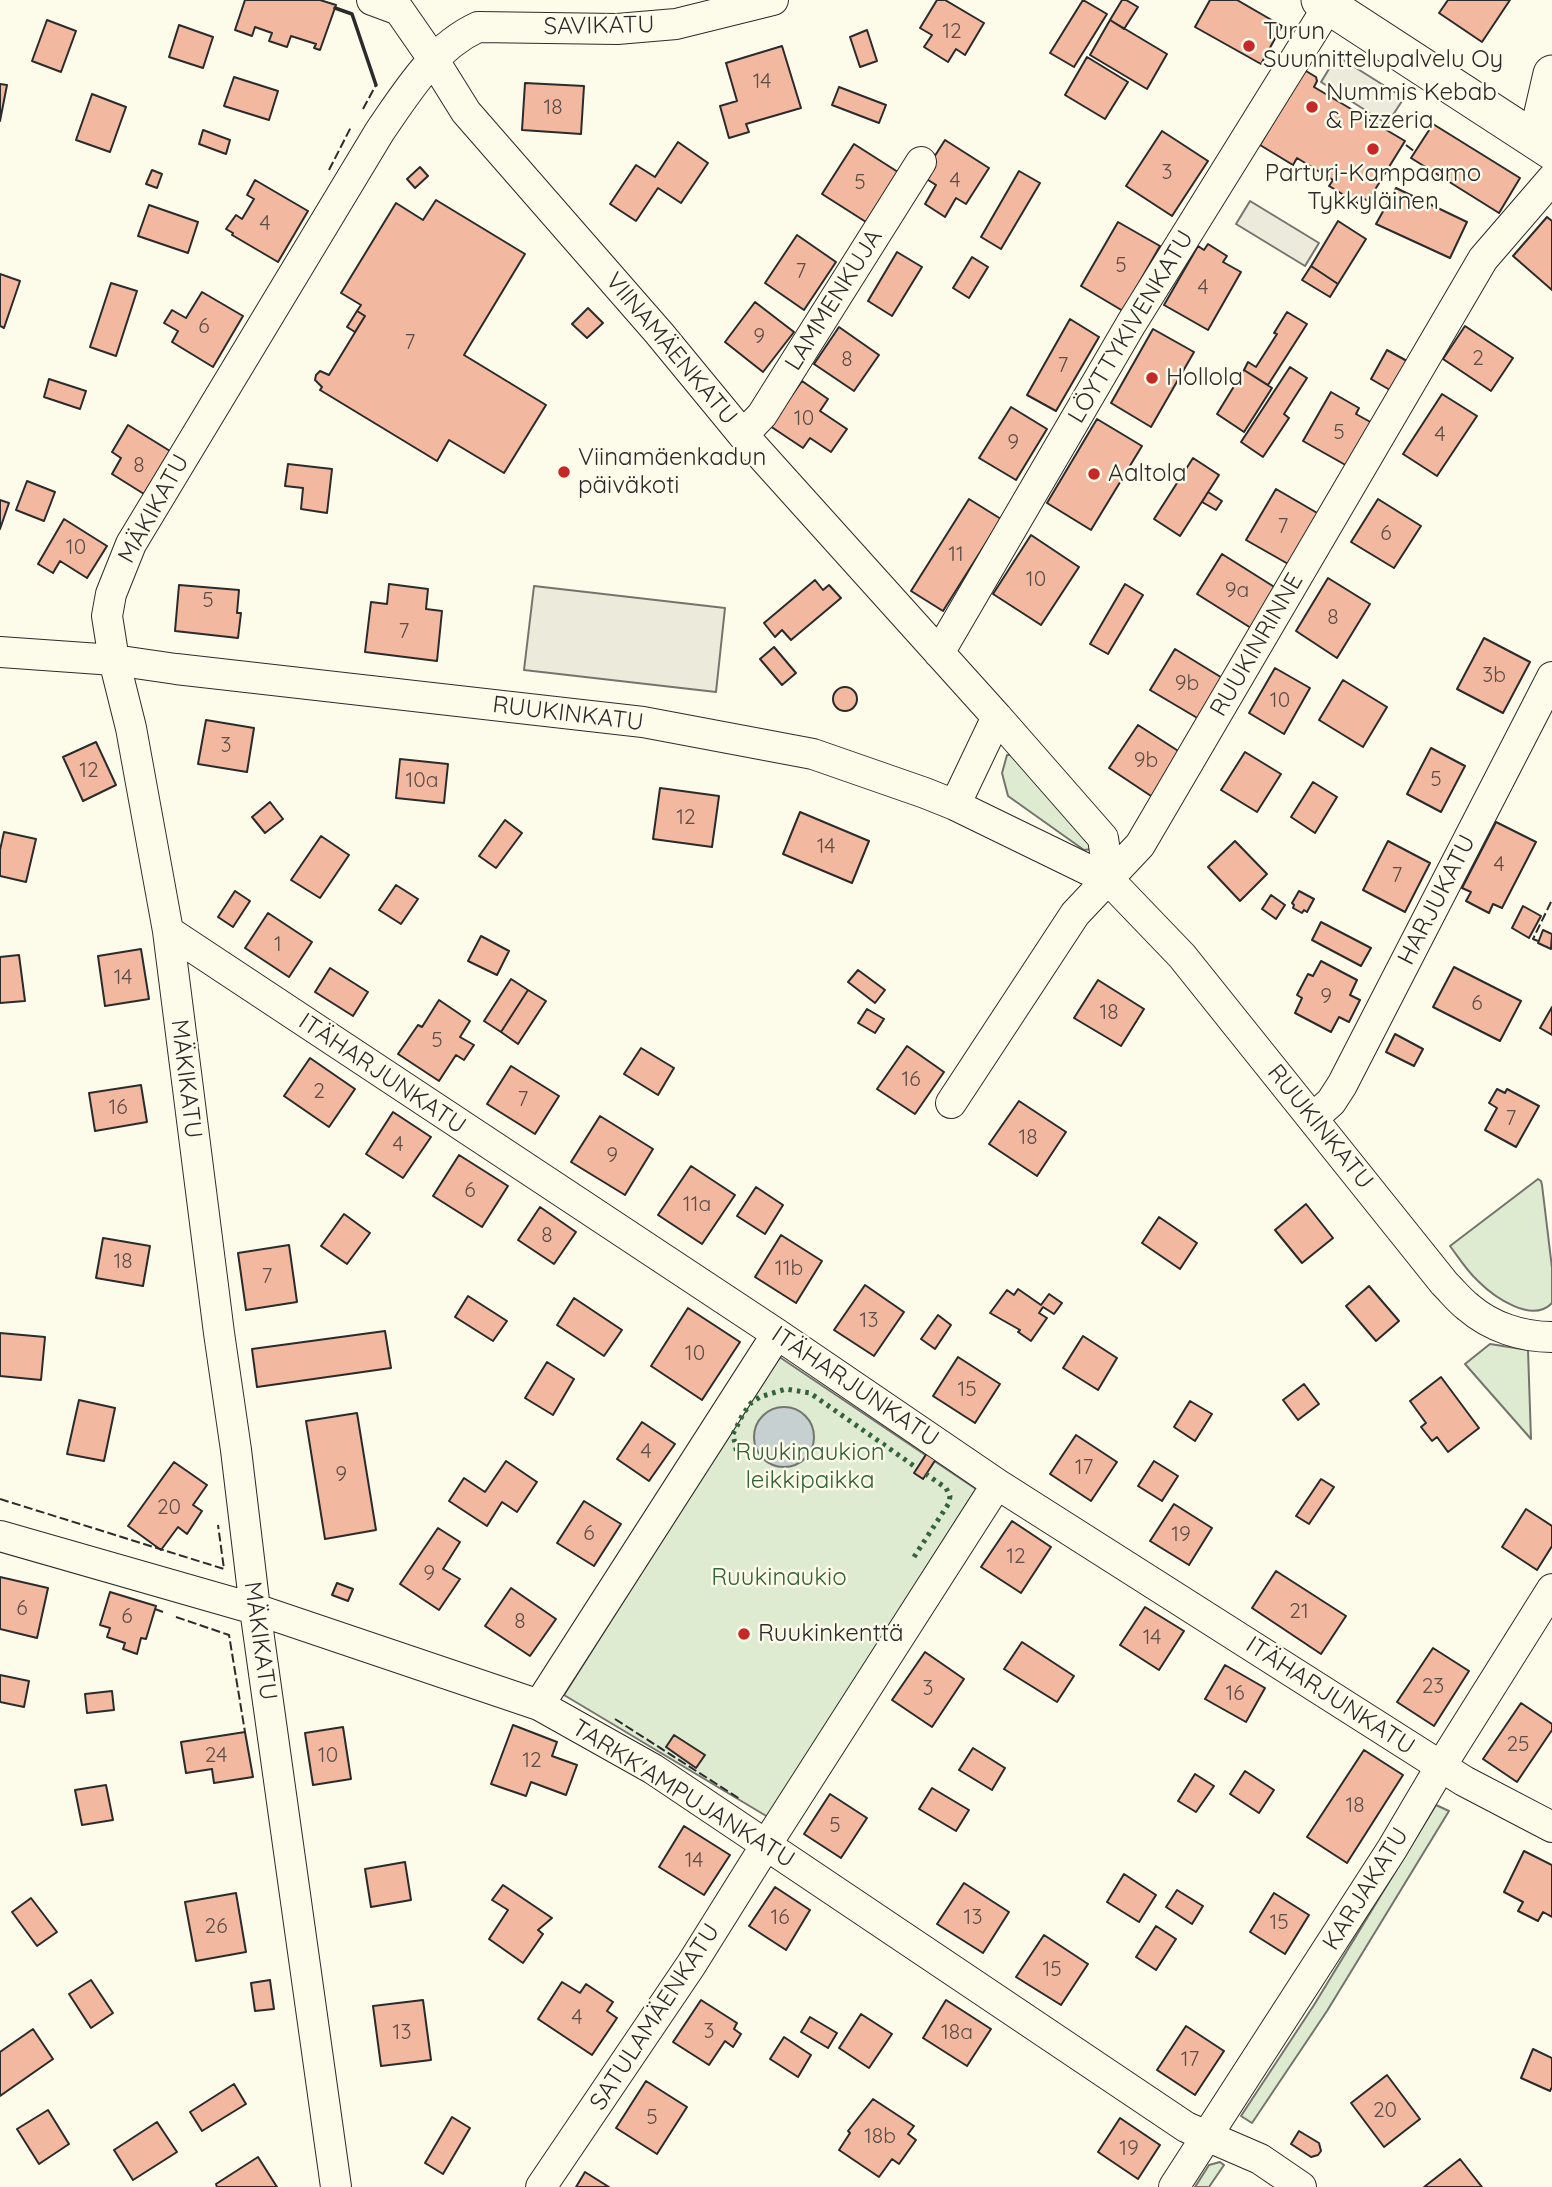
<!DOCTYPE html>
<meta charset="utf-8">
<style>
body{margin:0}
canvas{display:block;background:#fdfbea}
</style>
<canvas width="1552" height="2187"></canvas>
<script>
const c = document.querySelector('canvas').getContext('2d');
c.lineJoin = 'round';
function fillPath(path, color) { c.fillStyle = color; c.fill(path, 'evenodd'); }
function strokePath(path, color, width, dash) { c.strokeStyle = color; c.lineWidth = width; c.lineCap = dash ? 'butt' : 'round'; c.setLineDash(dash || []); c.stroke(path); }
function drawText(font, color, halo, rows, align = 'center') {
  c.font = font + ' Quicksand,sans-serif'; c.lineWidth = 5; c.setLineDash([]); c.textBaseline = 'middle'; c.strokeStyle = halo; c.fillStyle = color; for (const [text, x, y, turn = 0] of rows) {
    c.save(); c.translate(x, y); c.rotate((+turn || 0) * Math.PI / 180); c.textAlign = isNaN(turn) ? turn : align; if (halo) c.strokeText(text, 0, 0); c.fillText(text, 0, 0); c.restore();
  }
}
const green = new Path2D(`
 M1007 755H1011L1092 844V849L1084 850 1008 796 1002 773Z
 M1538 1179 1541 1181 1542 1185 1552 1268V1303C1532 1324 1494 1297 1478 1281 1467 1271 1459 1258 1450 1246Z
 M1490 1344 1528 1350 1531 1439 1465 1364Z
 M778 1356 976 1489 768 1817 564 1695Z
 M1436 1805 1449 1811 1327 2011 1252 2123 1241 2116 1314 2005Z
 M1220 2162 1224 2165 1209 2187H1195L1209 2165Z`);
fillPath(green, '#deebd1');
strokePath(green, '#74746e', 2);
const parking = new Path2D(`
 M1337 56 1404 98 1387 124 1321 82Z
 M1250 201 1319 243 1305 266 1236 224Z
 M534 586 725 608 716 692 524 670Z`);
fillPath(parking, '#eceadb');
strokePath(parking, '#74746e', 2);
const water = new Path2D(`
 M754 1437a30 30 0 1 1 60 0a30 30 0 1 1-60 0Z`);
fillPath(water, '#c7d0d0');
strokePath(water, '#74746e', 2);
const building = new Path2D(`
 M245 0H320L336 5 320 50 314 48 316 44 291 36 287 47 269 41 272 33 255 27 252 36 235 30Z
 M937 0H945L984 23 965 55 956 49 948 62 924 47 932 35 920 28Z
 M1083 0 1107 14 1074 67 1050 53Z
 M1122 0H1126L1138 7 1124 29 1110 20Z
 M1210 0H1237L1282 26 1261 64 1195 27Z
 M1448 0H1510L1482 42 1439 13Z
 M47 20 76 31 61 72 32 61Z
 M1110 20 1167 54 1147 89 1090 55Z
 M179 25 213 37 203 68 169 57Z
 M867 30 877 61 860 67 850 37Z
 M782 46 801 108 746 124 749 132 729 138 720 106 737 101 726 63Z
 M1087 57 1128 82 1105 119 1065 95Z
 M1306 71 1316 77 1317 81 1314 87 1405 141 1368 201 1363 198 1359 204 1329 186 1333 180 1297 158 1293 165 1260 145 1302 72Z
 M234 77 278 91 269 120 224 106Z
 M525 83 584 86 581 134 522 130Z
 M0 84 7 85 0 121Z
 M839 87 886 105 879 123 832 105Z
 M92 94 126 107 110 152 76 140Z
 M1433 124 1520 178 1499 213 1411 158Z
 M203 130 230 140 226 154 199 144Z
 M1162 131 1208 161 1172 216 1126 186Z
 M945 140 989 168 966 204 956 198 945 217 925 204 936 185 922 176Z
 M678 142 708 163 681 203 658 188 636 221 610 204 636 165 655 177Z
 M854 144 898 172 866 222 822 194Z
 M420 167 428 176 415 188 407 179Z
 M152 170 162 174 157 188 146 184Z
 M1019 171 1040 183 1001 249 981 237Z
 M255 180 308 211 278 262 232 235 233 233 226 229 236 215 242 219 254 199 247 195Z
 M1396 188 1467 222 1450 258 1376 224Z
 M436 200 525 254 464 355 546 405 504 473 449 440 437 461 320 390 322 387 315 380 316 375 320 371 329 375 365 316 357 311 361 305 341 293 396 203 423 220Z
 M149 205 198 222 188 253 138 236Z
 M1547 217 1552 221V290L1513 256Z
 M1338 221 1366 239 1338 284 1311 266Z
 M1118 222 1160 246 1123 311 1081 286Z
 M797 235 836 262 804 310 765 283Z
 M1208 244 1227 256 1223 262 1241 272 1208 330 1164 305 1198 246 1204 250Z
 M897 252 922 267 892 316 868 301Z
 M972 257 988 267 969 298 953 288Z
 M1311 266 1338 284 1330 297 1302 280Z
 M0 274 20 281 4 328 0 326Z
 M111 283 137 291 116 356 90 347Z
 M202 292 243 316 213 367 172 342 178 331 164 323 172 310 186 318Z
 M755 302 794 332 763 372 725 342Z
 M588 308 603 323 587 338 572 324Z
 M357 311 365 316 355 332 347 327Z
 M1287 312 1307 324 1268 385 1244 370 1248 362 1256 367 1277 334 1274 333Z
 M1070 319 1099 337 1056 411 1027 395Z
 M1465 326 1513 358 1491 391 1443 359Z
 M839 327 879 355 854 391 814 364Z
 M1153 329 1194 352 1151 427 1111 403Z
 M1387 350 1407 361 1390 390 1371 379Z
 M1290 367 1307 378 1284 414 1289 418 1263 457 1241 442Z
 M1244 370 1272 388 1244 432 1217 414Z
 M49 379 86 391 80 409 44 397Z
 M802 381 828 399 820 411 847 429 831 452 810 438 803 448 770 426Z
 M1331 392 1359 408 1356 414 1374 424 1349 467 1303 441Z
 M1442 394 1477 416 1437 476 1403 454Z
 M1011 407 1047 429 1016 480 979 458Z
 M1097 419 1142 446 1091 530 1047 503Z
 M128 425 170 451 144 494 112 474 121 458 112 452Z
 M1193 458 1219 475 1180 536 1154 519Z
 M288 464 332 469 327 513 301 509 303 488 285 486Z
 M27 481 55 492 44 521 16 510Z
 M1276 489 1319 514 1290 565 1246 540Z
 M1208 492 1222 501 1216 510 1202 502Z
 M969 499 1001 519 943 611 911 591Z
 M1378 499 1421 526 1394 568 1351 542Z
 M0 500 9 503 0 529Z
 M64 519 107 546 87 578 60 561 53 573 38 564Z
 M1031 535 1079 567 1041 625 993 594Z
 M1222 554 1276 588 1251 628 1197 594Z
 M1328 578 1370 604 1337 658 1296 631Z
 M815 580 823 590 829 585 841 598 791 640 782 630 775 637 764 623Z
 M389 584 428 589 426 609 442 611 437 661 365 652 371 602 387 604Z
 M1125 584 1143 595 1108 654 1090 644Z
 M179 585 239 590 237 613H241L238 638 175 631Z
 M1484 638 1530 662 1503 713 1457 689Z
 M774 647 796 673 782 685 760 659Z
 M1175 649 1224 679 1199 719 1150 690Z
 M1275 668 1310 688 1284 734 1249 713Z
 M1343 680 1387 707 1363 747 1319 720Z
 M833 699a12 12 0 1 1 24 0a12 12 0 1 1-24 0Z
 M206 720 254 728 247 772 198 764Z
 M1138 725 1183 754 1154 798 1109 768Z
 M96 742 116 785 83 801 63 757Z
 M1431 748 1465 766 1441 812 1407 794Z
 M1245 752 1281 774 1257 812 1221 790Z
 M400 759 448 764 444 803 396 798Z
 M1313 782 1337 797 1315 833 1291 817Z
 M660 788 719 796 712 847 653 839Z
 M270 802 283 819 265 833 252 817Z
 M800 812 869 841 852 883 783 854Z
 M505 820 522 833 496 868 479 856Z
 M1496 822 1536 842 1502 908 1493 904 1489 913 1466 901 1471 892 1462 888Z
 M4 832 36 839 26 882 0 876V850Z
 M321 836 349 855 320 898 291 880Z
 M1235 841 1267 874 1240 901 1208 867Z
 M1388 841 1430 863 1405 912 1363 890Z
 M396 885 418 899 401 924 379 910Z
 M235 891 250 901 233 927 218 917Z
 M1299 891 1314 899 1307 912 1304 910 1302 913 1293 908 1294 905 1292 903Z
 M1271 895 1285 905 1276 919 1262 909Z
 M1523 906 1541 916 1529 938 1512 928Z
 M268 913 312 942 289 977 245 948Z
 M1321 922 1371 948 1361 966 1312 940Z
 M1543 930 1552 934 1551 949 1538 943Z
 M481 936 509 951 497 975 468 961Z
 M141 949 149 999 105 1006 98 956Z
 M19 955 25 1001 0 1003V957Z
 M1321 961 1357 980 1350 995 1360 1000 1349 1022 1339 1017 1331 1032 1295 1013 1302 998 1297 995 1308 974 1313 976Z
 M1454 967 1521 1001 1500 1041 1433 1007Z
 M330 968 368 992 353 1016 315 992Z
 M858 970 885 990 875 1003 848 982Z
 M511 979 528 990 501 1032 484 1021Z
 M1098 980 1144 1009 1121 1046 1074 1018Z
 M528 990 546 1001 518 1044 501 1032Z
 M439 1000 470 1021 460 1037 474 1045 464 1060 456 1055 439 1081 398 1054 418 1025 422 1027Z
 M1552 1007V1035L1540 1028Z
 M867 1009 884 1019 875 1033 858 1023Z
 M1395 1034 1423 1049 1414 1066 1386 1052Z
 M907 1046 944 1072 915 1114 877 1089Z
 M641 1048 674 1068 658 1095 624 1074Z
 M310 1058 355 1089 329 1127 284 1096Z
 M511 1066 559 1096 535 1134 487 1104Z
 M141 1085 147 1122 95 1131 89 1093Z
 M1497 1089 1505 1093 1507 1089 1539 1106 1516 1147 1485 1130 1497 1108 1489 1103Z
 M1019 1101 1066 1132 1037 1176 989 1144Z
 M393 1112 431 1137 403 1178 366 1154Z
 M600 1116 653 1149 625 1195 571 1162Z
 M459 1155 508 1186 482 1227 433 1196Z
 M691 1166 735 1195 702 1244 658 1215Z
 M756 1187 783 1205 765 1234 737 1216Z
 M1306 1204 1333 1238 1302 1263 1275 1230Z
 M540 1207 576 1232 554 1264 518 1240Z
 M344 1214 370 1233 347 1264 321 1246Z
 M1159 1217 1197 1243 1180 1269 1142 1243Z
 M781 1235 822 1261 796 1303 755 1277Z
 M103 1238 150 1246 143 1286 96 1278Z
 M289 1245 297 1302 246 1310 238 1253Z
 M865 1285 904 1312 874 1356 834 1330Z
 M1369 1286 1399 1321 1376 1341 1346 1306Z
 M1018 1289 1041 1305 1049 1294 1062 1303 1054 1314 1043 1307 1039 1313 1047 1318 1031 1341 1018 1332 1020 1330 990 1313 1007 1290 1014 1295Z
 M468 1296 507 1321 493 1341 455 1317Z
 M574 1298 622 1330 604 1356 557 1325Z
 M688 1308 740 1342 702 1400 651 1366Z
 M938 1315 951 1325 935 1349 921 1339Z
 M385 1331 391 1368 257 1387 252 1349Z
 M0 1333 45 1337 41 1380 0 1376Z
 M1083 1336 1117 1358 1098 1390 1063 1368Z
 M958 1357 1000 1384 975 1423 933 1396Z
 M547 1362 574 1379 553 1415 525 1398Z
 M1441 1377 1479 1428 1448 1452 1437 1437 1432 1441 1421 1427 1426 1423 1410 1401Z
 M1304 1384 1319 1404 1298 1420 1283 1400Z
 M79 1400 115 1408 104 1461 67 1454Z
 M1190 1401 1212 1414 1195 1441 1174 1427Z
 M357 1413 376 1530 325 1539 306 1421Z
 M642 1422 675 1444 649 1481 617 1459Z
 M1076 1435 1117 1462 1091 1501 1050 1474Z
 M927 1453 936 1459 923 1479 914 1473Z
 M506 1461 537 1482 517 1512 502 1502 487 1526 449 1501 464 1478 485 1492Z
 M1154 1461 1178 1476 1162 1501 1138 1486Z
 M174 1462 207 1485 193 1505 202 1511 187 1534 178 1527 161 1550 128 1526Z
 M1321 1479 1334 1487 1309 1524 1296 1516Z
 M584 1501 621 1524 594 1566 557 1543Z
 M1174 1504 1212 1528 1189 1565 1150 1541Z
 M1526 1509 1552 1526V1546L1537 1570 1502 1547Z
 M1012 1521 1051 1547 1021 1593 981 1567Z
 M438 1528 460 1542 443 1569 460 1579 439 1610 400 1584Z
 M1276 1571 1346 1616 1321 1654 1252 1608Z
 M0 1577 48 1588 37 1638 0 1629Z
 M337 1583 353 1589 348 1601 332 1595Z
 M511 1588 556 1619 530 1656 485 1626Z
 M110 1592 156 1606 146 1639 141 1638 137 1654 123 1649 125 1643 107 1637 110 1628 100 1625Z
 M1145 1607 1184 1631 1159 1670 1120 1645Z
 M1022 1642 1074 1676 1057 1702 1004 1669Z
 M1433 1648 1469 1671 1434 1726 1397 1702Z
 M925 1652 964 1679 932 1727 892 1700Z
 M1225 1665 1265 1688 1246 1722 1205 1699Z
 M0 1675 29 1681 24 1707 0 1702Z
 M112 1691 114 1710 87 1713 85 1694Z
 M1521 1703 1552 1724V1730L1517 1782 1483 1759Z
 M513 1725 557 1742 552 1756 577 1765 566 1795 531 1782 526 1796 491 1784Z
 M343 1727 351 1779 313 1785 305 1733Z
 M245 1732 253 1777 214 1783 212 1769 186 1773 181 1742Z
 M674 1735 705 1755 696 1768 666 1747Z
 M973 1748 1005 1768 992 1790 959 1770Z
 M1364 1750 1403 1775 1347 1863 1307 1837Z
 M1245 1771 1274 1790 1259 1813 1230 1794Z
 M1195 1774 1214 1786 1196 1812 1178 1801Z
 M106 1785 113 1820 82 1825 75 1790Z
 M932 1788 969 1810 956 1831 919 1809Z
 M830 1794 867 1818 841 1858 804 1834Z
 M684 1826 730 1855 704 1895 659 1867Z
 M1524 1851 1552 1865V1917L1543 1912 1538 1921 1518 1911 1523 1902 1504 1892Z
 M405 1862 411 1900 371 1907 365 1869Z
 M1124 1874 1156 1895 1139 1922 1107 1902Z
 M964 1883 1009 1912 983 1953 937 1924Z
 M503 1885 552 1918 538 1930 543 1934 523 1963 489 1939 508 1910 492 1900Z
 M775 1887 810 1910 786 1950 749 1926Z
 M1177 1890 1203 1906 1192 1924 1166 1907Z
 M236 1893 246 1952 196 1961 185 1902Z
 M1274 1893 1309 1915 1285 1954 1250 1932Z
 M31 1898 57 1932 37 1946 12 1912Z
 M1156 1926 1176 1939 1156 1970 1136 1957Z
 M1044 1935 1088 1964 1061 2005 1016 1977Z
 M91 1980 113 2013 91 2028 69 1994Z
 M270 1980 274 2009 255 2011 251 1983Z
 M562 1982 580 1993 586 1984 613 2002 607 2011 617 2018 592 2055 538 2019Z
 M423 2000 431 2060 381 2066 373 2006Z
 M701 2000 737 2023 734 2029 741 2034 733 2047 725 2041 709 2065 673 2042Z
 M946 2000 991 2029 967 2066 923 2038Z
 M861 2014 892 2034 869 2068 839 2048Z
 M810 2017 837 2033 828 2048 801 2032Z
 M1186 2026 1224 2051 1195 2095 1157 2070Z
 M33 2029 53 2059 0 2096V2052Z
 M784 2037 811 2055 798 2077 770 2059Z
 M1533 2049 1552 2058V2087L1550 2091 1521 2078Z
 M1387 2075 1420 2119 1384 2147 1351 2103Z
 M646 2081 687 2107 657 2154 616 2128Z
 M234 2084 246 2104 202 2131 190 2112Z
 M873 2099 914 2126 908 2134 916 2140 899 2164 892 2159 879 2177 839 2150 850 2133 848 2131Z
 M48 2110 69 2144 39 2164 17 2129Z
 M452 2117 470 2128 443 2174 425 2163Z
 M1120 2118 1160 2145 1138 2179 1098 2152Z
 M157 2122 177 2152 133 2180 114 2150Z
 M1299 2131 1319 2143 1321 2151 1318 2155 1311 2157 1291 2144Z
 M258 2157 277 2187H217L216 2184Z
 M1460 2159 1482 2187H1424Z
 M585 2172 609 2187H576Z`);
fillPath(building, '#f2b8a0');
strokePath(building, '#2b2b2b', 2);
const minor = new Path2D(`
 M372 0 399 10 433 59 466 112 659 333 743 435 997 717 955 805
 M743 435 762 415 921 162
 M0 652 114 660 176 669 643 722 813 754 925 793 955 805 1109 880 1182 956 1444 1283C1452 1291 1459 1300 1468 1307 1491 1327 1522 1337 1552 1337
 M939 653 1131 324 1329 5
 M997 717 1103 838 1109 880
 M168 931 777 1334 997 1484 1464 1781 1552 1827
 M951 1103 1075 914 1140 845 1483 259 1552 179
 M1313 1118 1331 1102 1342 1085 1552 677
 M0 1536 255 1609 539 1705 653 1769 1186 2127 1260 2159 1301 2187
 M539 1705 777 1334
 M336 2187 255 1609 236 1450 219 1333 168 931 131 728 114 660 107 616 111 594 131 544 380 131C407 92 434 47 478 27L617 29 676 24 773 0
 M541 2187 691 1965 766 1845 997 1484
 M1174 2187 1392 1849 1441 1766 1552 1589`);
const tertiary = new Path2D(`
 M1320 0 1552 151
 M1537 139 1552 74`);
strokePath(minor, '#2b2b2b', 32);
strokePath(tertiary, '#2b2b2b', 39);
strokePath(minor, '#fdfbea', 30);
strokePath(tertiary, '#fdfbea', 37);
strokePath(new Path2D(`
 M738 1459 733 1434 743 1414 751 1403 760 1397 786 1389 810 1393 917 1468
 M914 1557 949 1503 950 1496 946 1488 926 1474`), '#34623c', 5, [3.5, 5]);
strokePath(new Path2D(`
 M363 109 376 85
 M1406 145 1415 152
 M329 170 351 127
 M1538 941 1533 939 1552 900
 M0 1499 224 1569 218 1525
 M155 1609 163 1612
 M176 1617 229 1635 245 1732
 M615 1719 740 1799`), '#2b2b2b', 2, [9, 3.5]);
strokePath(new Path2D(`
 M335 8 352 14 376 85`), '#2b2b2b', 3.5);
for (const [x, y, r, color] of [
 [1249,46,7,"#c62828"],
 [1312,107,7,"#c62828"],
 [1373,149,7,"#c62828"],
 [1152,378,7,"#c62828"],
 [564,472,7,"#c62828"],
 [1094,474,7,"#c62828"],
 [744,1634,7,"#c62828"]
]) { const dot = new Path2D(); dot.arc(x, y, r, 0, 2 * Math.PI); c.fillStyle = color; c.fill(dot); strokePath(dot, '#fdfbea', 2.5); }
drawText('21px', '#5d4e48', null, [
 ["12",952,32],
 ["14",762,82],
 ["18",553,108],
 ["3",1167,173],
 ["4",955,181],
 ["5",860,183],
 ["4",265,224],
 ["5",1121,266],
 ["7",801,272],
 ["4",1203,288],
 ["6",204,327],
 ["9",759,337],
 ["7",410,343],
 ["2",1478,359],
 ["8",847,360],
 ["7",1063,366],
 ["10",804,419],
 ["5",1339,433],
 ["4",1440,435],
 ["9",1013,443],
 ["8",139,466],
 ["7",1283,527],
 ["6",1386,534],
 ["10",76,548],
 ["11",956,555],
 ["10",1036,580],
 ["9a",1237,591],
 ["5",208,601],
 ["8",1333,618],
 ["7",404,632],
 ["3b",1494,676],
 ["9b",1187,684],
 ["10",1280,701],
 ["3",226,746],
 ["9b",1146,761],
 ["12",89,771],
 ["5",1436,780],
 ["10a",422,781],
 ["12",686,818],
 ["14",826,847],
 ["4",1499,865],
 ["7",1397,876],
 ["1",278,945],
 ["14",123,978],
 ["9",1326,997],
 ["6",1477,1004],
 ["18",1109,1013],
 ["5",437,1041],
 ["16",911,1080],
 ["2",319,1092],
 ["7",523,1100],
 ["16",118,1108],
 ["7",1511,1119],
 ["18",1028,1138],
 ["4",398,1145],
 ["9",612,1156],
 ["6",470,1191],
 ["11a",697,1205],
 ["8",547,1236],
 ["18",123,1262],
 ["11b",789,1269],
 ["7",267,1277],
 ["13",869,1321],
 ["10",695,1354],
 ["15",967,1390],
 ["4",646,1452],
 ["17",1084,1468],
 ["9",341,1475],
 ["20",169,1508],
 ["6",589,1534],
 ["19",1181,1535],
 ["12",1016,1557],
 ["9",429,1574],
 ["6",22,1609],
 ["21",1299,1612],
 ["6",127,1617],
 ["8",520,1622],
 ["14",1152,1638],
 ["23",1433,1687],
 ["3",928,1689],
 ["16",1235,1694],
 ["25",1518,1745],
 ["24",216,1756],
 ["10",328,1756],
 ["12",532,1761],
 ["18",1355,1806],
 ["5",835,1826],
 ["14",694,1861],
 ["16",780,1918],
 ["13",973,1918],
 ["15",1279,1923],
 ["26",216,1927],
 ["15",1052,1970],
 ["4",577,2018],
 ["3",709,2032],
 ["13",402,2033],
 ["18a",957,2033],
 ["17",1190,2060],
 ["20",1385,2111],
 ["5",652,2118],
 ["18b",880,2137],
 ["19",1129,2149]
]);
drawText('24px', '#2b2b2b', '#fdfbea', [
 ["SAVIKATU",599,26,-1],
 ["LAMMENKUJA",834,300,-58],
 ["LÖYTTYKIVENKATU",1131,327,-59],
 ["VIINAMÄENKATU",671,349,50],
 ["MÄKIKATU",154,509,-61],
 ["RUUKINRINNE",1257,645,-60],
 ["RUUKINKATU",568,714,7],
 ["HARJUKATU",1437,900,-63],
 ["ITÄHARJUNKATU",382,1074,34],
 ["MÄKIKATU",186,1079,83],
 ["RUUKINKATU",1320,1127,51],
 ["ITÄHARJUNKATU",855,1387,34],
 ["MÄKIKATU",260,1641,82],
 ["ITÄHARJUNKATU",1330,1696,33],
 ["TARKK'AMPUJANKATU",683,1794,32],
 ["KARJAKATU",1366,1889,-58],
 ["SATULAMÄENKATU",655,2017,-57]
]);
drawText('24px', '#2b2b2b', '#fdfbea', [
 ["Turun",1263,32],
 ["Suunnittelupalvelu Oy",1263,60],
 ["Nummis Kebab",1326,93],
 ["& Pizzeria",1326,121],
 ["Parturi-Kampaamo",1373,174,"center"],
 ["Tykkyläinen",1373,202,"center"],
 ["Hollola",1166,378],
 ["Viinamäenkadun",578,458],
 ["päiväkoti",578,486],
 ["Aaltola",1108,474],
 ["Ruukinkenttä",758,1634]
], 'left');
drawText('24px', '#34623c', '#fdfbea', [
 ["Ruukinaukion",810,1453],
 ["leikkipaikka",810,1481],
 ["Ruukinaukio",779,1578]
]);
</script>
